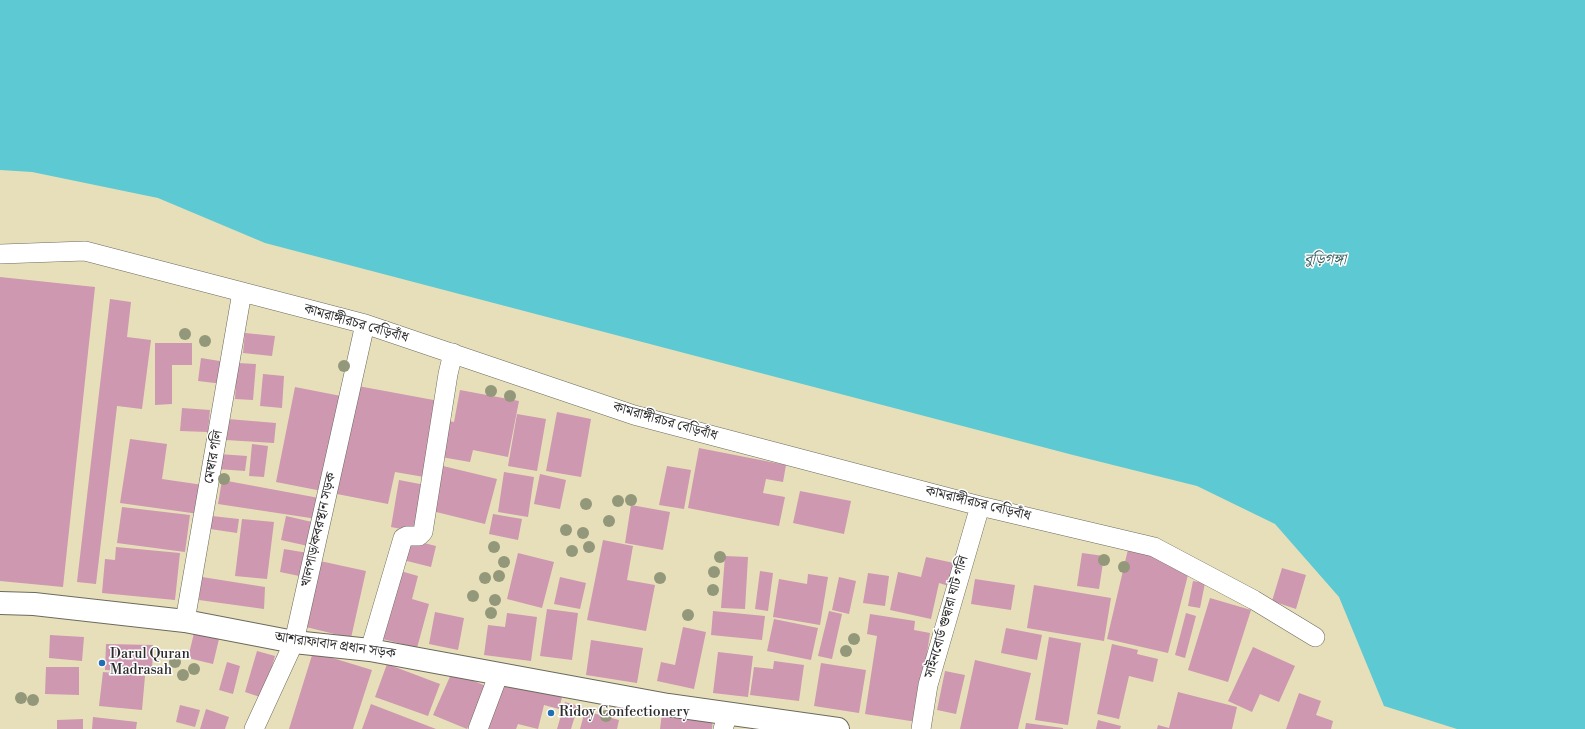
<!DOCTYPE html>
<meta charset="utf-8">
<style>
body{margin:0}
canvas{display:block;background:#e6dfba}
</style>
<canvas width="1585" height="729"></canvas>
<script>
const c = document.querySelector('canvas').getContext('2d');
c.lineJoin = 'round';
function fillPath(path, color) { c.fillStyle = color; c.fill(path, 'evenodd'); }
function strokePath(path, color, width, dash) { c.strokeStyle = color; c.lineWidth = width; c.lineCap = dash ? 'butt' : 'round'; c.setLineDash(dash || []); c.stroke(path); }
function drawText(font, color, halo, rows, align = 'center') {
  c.font = font + ' "Libre Bodoni","Noto Serif Bengali",serif'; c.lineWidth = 3; c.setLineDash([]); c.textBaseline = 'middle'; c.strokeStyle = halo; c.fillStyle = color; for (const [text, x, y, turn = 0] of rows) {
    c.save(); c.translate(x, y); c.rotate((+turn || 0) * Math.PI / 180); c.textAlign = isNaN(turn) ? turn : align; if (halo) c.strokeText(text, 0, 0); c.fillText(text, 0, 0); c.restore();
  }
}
fillPath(new Path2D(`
 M0 0H1585V729H1457L1384 706 1339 597 1275 524 1197 486 1073 455 265 243 158 198 32 172 0 170Z`), '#5dcad3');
fillPath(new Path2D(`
 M0 277 95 287 63 587 0 581Z
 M110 299 131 302 127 337 151 340 142 409 117 406 96 584 77 582Z
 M245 333 275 336 272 356 243 353Z
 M155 343H192V365H172V404L155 405Z
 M201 358 226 362 223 384 198 381Z
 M237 363 256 364 253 400 235 399Z
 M263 374 284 376 282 408 260 406Z
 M358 386 439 401 424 477 395 472 388 504 337 494Z
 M295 387 341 396 322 491 276 482Z
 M460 390 519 401 508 457 473 450 470 462 441 457 447 421 454 422Z
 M182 408 210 410 208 432 180 431Z
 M557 412 591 419 581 477 546 471Z
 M517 414 546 419 537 471 508 466Z
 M228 419 276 423 274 443 226 440Z
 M130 439 167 444 162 479 203 485 199 514 120 503Z
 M252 444 268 446 264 477 249 476Z
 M699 448 786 465 783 482 766 479 763 493 785 497 779 526 688 508Z
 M219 454 247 456 245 471 218 469Z
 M443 466 497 479 485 524 432 511Z
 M667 466 691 470 684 509 659 505Z
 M504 472 534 477 528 517 498 512Z
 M540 474 566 480 560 509 534 504Z
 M222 480 319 498 317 519 218 504Z
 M399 480 425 485 417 532 391 527Z
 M800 491 851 501 844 534 793 523Z
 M631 505 670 512 663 550 625 543Z
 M122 507 190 515 185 552 117 543Z
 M493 514 522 519 518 540 489 534Z
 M212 516 239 519 237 533 210 529Z
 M286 516 312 522 308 546 281 540Z
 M242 519 274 522 267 579 235 576Z
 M408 539 436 546 431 567 403 560Z
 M603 540 633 546 627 580 655 585 646 631 587 620Z
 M1129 545 1189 571 1168 653 1107 639Z
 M116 547 180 553 175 600 102 593 105 559 115 560Z
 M284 549 308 553 304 577 280 572Z
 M518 553 554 562 542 608 507 599Z
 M1082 553 1104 556 1099 589 1077 586Z
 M725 556 748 557 745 609 721 608Z
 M926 557 954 563 949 586 939 583 931 619 890 610 898 572 921 577Z
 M320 561 366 571 351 638 306 627Z
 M1282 568 1306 575 1296 609 1272 601Z
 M397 570 418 576 412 599 429 604 417 648 379 638Z
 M760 571 773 573 768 611 755 609Z
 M868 573 889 576 885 606 863 603Z
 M808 574 828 577 820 625 773 617 779 579 807 584Z
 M202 577 265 587 264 609 199 600Z
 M560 577 586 583 580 609 554 604Z
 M839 577 856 581 849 614 832 610Z
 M975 579 1015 585 1011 610 971 604Z
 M1193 581 1205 583 1200 608 1188 606Z
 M1034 585 1111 598 1104 641 1027 628Z
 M1210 598 1251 610 1228 682 1188 670Z
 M547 609 578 613 572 660 540 656Z
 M713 611 765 616 762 640 711 635Z
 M829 611 842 614 832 659 818 656Z
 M435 612 464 618 458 650 429 644Z
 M507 613 537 617 531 661 484 655 488 625 505 627Z
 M1186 613 1196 616 1185 658 1175 655Z
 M870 614 915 621 914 630 930 633 917 722 865 714 877 636 867 634Z
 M774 619 818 628 811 660 767 651Z
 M683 627 706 632 694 689 657 681 661 662 675 665Z
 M1006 628 1042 635 1037 660 1001 653Z
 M194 633 219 639 213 664 188 658Z
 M50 635 84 637 82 661 49 658Z
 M1049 637 1081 643 1068 725 1035 720Z
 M591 640 643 648 637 683 586 675Z
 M106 644 153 645 152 672 105 670Z
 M1112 644 1138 650 1137 654 1158 659 1153 682 1129 676 1119 719 1097 714Z
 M1253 647 1295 666 1279 702 1260 694 1252 712 1228 701Z
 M257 651 275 656 263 698 245 692Z
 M313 652 372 670 353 729H289Z
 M718 652 753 656 748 697 713 693Z
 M975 660 1031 673 1018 729H960Z
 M774 661 804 665 799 701 750 695 754 667 773 669Z
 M227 662 240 666 233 694 219 690Z
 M821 663 866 670 859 713 814 706Z
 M387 664 440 684 428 716 375 697Z
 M46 667H79V695L45 694Z
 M945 671 965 675 956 714 937 710Z
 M103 672 145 676 142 710 99 706Z
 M452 672 486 686 467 729 433 715Z
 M503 683 562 697 559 709 544 705 538 729 518 724 516 729H487Z
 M1178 692 1237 707 1232 729H1157L1158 725 1169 728Z
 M1299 693 1321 701 1316 715 1333 721 1331 729H1286Z
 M565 702 578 706 571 729H557Z
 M371 704 436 729H362Z
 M180 705 200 710 195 727 176 722Z
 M206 709 229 717 225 729H200Z
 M585 711 619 720 617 729H580Z
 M662 713 713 717 712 729H660Z
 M93 717 137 722 136 729H92Z
 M83 719V729H57V720Z
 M1098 720 1121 726 1120 729H1096Z
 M1026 723 1063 728V729H1025Z`), '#ce98b0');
const minor = new Path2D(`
 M0 254 85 251 365 324 634 415 980 506 1154 547 1254 600 1315 637
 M185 621 242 292
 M370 650 403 538 407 536H419L423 532 448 374 453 353
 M254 729 294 642 365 324
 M478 729 499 673
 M723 729 728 714
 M921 729 928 685 980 506`);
const tertiary = new Path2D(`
 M0 603 34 604 185 621 294 642 370 650 668 705 838 729`);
strokePath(minor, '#6c6a5d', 20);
strokePath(tertiary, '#6c6a5d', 24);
strokePath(minor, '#fff', 19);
strokePath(tertiary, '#fff', 22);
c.fillStyle = '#94987a';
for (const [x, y] of [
 [185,334],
 [205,341],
 [344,366],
 [491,391],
 [510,396],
 [224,479],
 [631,500],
 [618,501],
 [586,504],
 [609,521],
 [566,530],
 [583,533],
 [494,547],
 [589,547],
 [572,551],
 [720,557],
 [1104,560],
 [504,562],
 [1124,567],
 [714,572],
 [499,576],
 [485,578],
 [660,578],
 [713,590],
 [473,596],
 [495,600],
 [491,613],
 [688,615],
 [854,639],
 [846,651],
 [175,662],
 [194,669],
 [183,675],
 [21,698],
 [33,700],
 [606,716]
]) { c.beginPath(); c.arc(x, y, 6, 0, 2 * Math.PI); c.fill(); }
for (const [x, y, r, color] of [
 [102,663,4,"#1f6fb2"],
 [551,713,4,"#1f6fb2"]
]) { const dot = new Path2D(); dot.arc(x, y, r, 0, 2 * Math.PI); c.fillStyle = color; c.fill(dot); strokePath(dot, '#fff', 1.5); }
drawText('14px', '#2b2b2b', '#fff', [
 ["কামরাঙ্গীরচর বেড়িবাঁধ",356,324,16],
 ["কামরাঙ্গীরচর বেড়িবাঁধ",665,422,16],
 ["মেম্বার গলি",214,457,-80],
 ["কামরাঙ্গীরচর বেড়িবাঁধ",978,504,14],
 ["খালপাড়/কবরস্থান সড়ক",319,530,-77],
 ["সাইনবোর্ড গুদ্বারা ঘাট গলি",947,617,-74],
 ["আশরাফাবাদ প্রধান সড়ক",335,646,8]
]);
drawText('14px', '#2b2b2b', '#fff', [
 ["Darul Quran",110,655],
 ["Madrasah",110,671],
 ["Ridoy Confectionery",559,713]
], 'left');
drawText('italic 15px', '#3c6366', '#fff', [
 ["বুড়িগঙ্গা",1325,260]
]);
</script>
